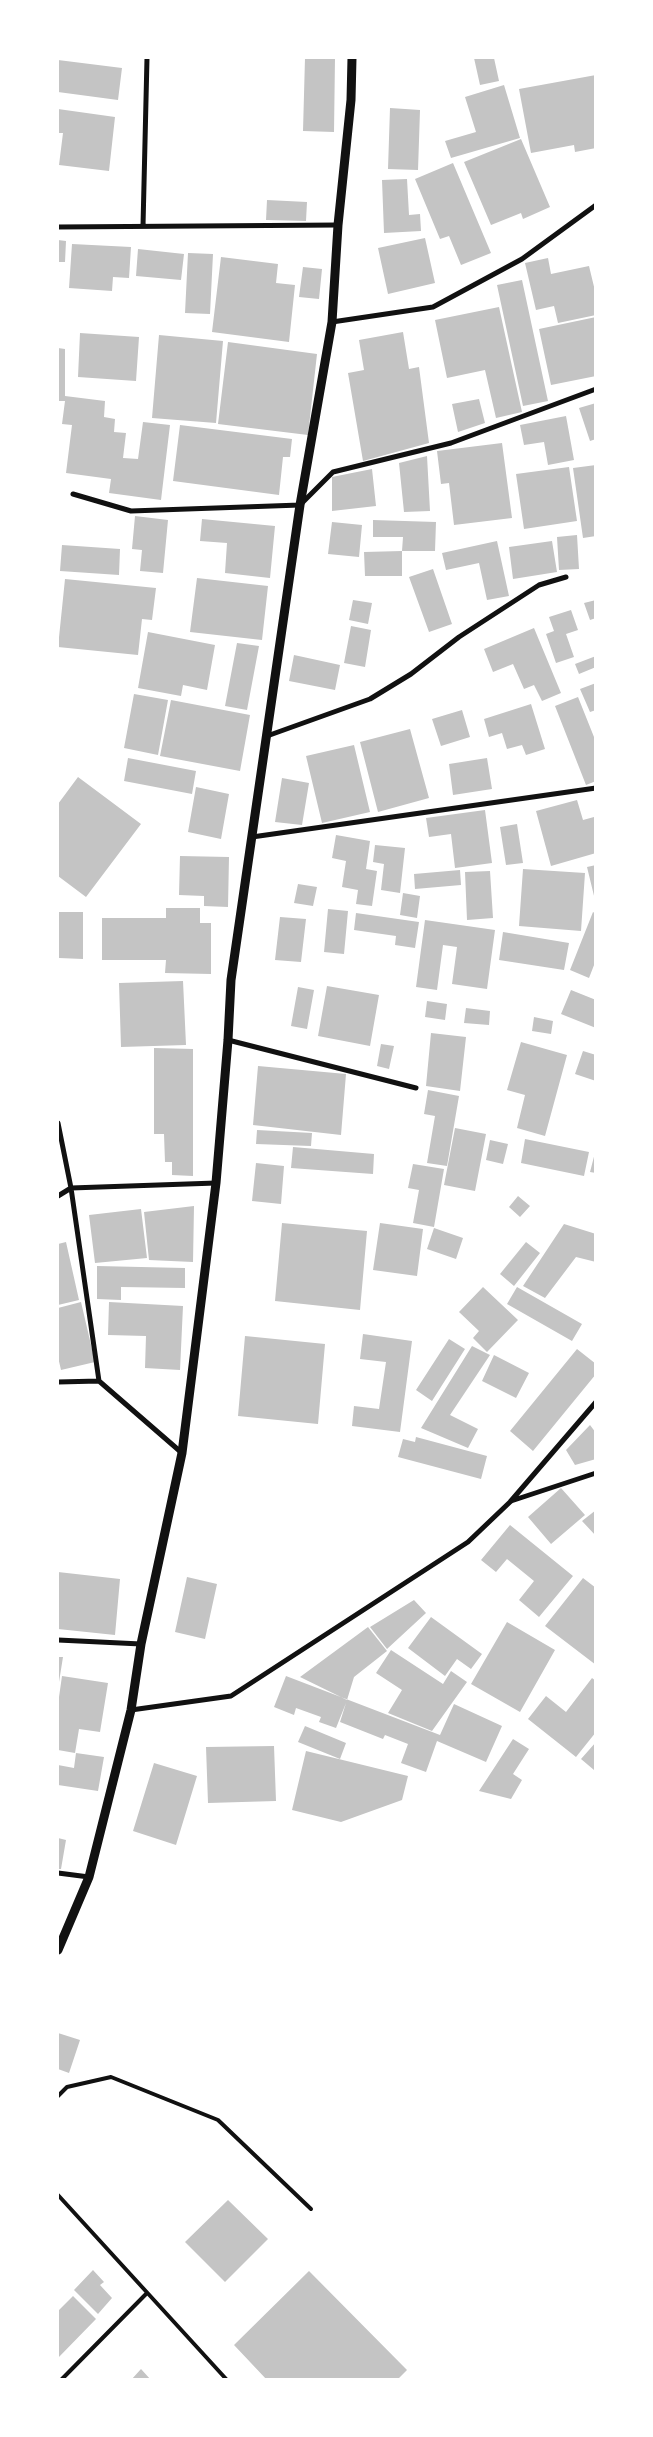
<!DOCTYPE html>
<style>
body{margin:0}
#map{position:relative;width:653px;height:2437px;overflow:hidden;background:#fff;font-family:Spectral,serif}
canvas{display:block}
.frame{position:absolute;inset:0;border:59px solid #fff;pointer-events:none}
</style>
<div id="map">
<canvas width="653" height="2437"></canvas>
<div class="frame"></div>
</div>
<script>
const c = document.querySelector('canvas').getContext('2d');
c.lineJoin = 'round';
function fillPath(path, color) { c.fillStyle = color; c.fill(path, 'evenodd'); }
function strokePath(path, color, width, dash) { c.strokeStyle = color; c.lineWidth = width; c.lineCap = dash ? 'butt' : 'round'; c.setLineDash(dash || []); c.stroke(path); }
fillPath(new Path2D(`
 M305 58H335L334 132 303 131Z
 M474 58H494L499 81 480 85Z
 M58 60 122 68 118 100 58 92Z
 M596 75V148L575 152 574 145 531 153 519 89Z
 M504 85 520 138 451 158 445 141 476 132 465 97Z
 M390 108 420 110 418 170 388 169Z
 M58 109 115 117 109 171 59 165 63 133H58Z
 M521 139 550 207 523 219 521 213 491 225 464 162Z
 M453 163 491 253 461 265 449 236 440 239 415 179Z
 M407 179 409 215 420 214 421 231 384 233 382 180Z
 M267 200 307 202 306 221 266 220Z
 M425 238 435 283 388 294 378 248Z
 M58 240 66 241 65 262H58Z
 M72 244 131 247 129 278 113 277 112 291 69 288Z
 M138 249 184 254 181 280 136 276Z
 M188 253 213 254 210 314 185 313Z
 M221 257 278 264 276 283 295 285 289 342 212 332Z
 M548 258 551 274 589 266 596 295V315L558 323 554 306 536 310 525 263Z
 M303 267 322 269 319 299 299 297Z
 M522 280 548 401 523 406 497 285Z
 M499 307 522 412 496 418 485 370 447 378 435 320Z
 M596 317V376L551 385 539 329Z
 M403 332 409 369 419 367 429 443 363 461 348 373 364 370 359 340Z
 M80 333 139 337 136 381 78 377Z
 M159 335 223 341 216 423 152 418Z
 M228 342 317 354 308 435 218 424Z
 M58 348 65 349V396L105 401 104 417 115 419 114 432 126 433 123 458 138 459 143 422 170 425 161 500 109 493 111 479 66 473 72 425 62 424 65 401H58Z
 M479 399 485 423 458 432 452 404Z
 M596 403V439L590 441 579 408Z
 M566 416 574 460 548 465 544 442 524 445 520 425Z
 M180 425 292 439 290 457H283L279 495 173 481Z
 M502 443 512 518 454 525 449 483 441 484 437 451Z
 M427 456 430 511 404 512 399 463Z
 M596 465V536L583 538 573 468Z
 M569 467 577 521 524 529 516 474Z
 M372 469 376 506 332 511V477Z
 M135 516 168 520 163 573 140 571 142 550 132 549Z
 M202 519 275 526 270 578 225 573 227 543 200 541Z
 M373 520 436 522 435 551H402L403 537H373Z
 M332 522 362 525 359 557 328 554Z
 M577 535 579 569 559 570 557 537Z
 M497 541 509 596 487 600 479 563 446 570 442 553Z
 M552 541 557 572 513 579 509 547Z
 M62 545 120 549 119 575 60 571Z
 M402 551V576H365L364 552Z
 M433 569 452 624 429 632 409 577Z
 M197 578 268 586 262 640 190 632Z
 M65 579 156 588 152 620 142 619 138 655 58 647Z
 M353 600 372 603 368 624 349 620Z
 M596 600V618L590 620 584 603Z
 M571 610 578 630 566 634 574 657 556 663 546 634 554 631 549 617Z
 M351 626 371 630 365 667 344 663Z
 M534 628 561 693 542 701 534 685 524 689 513 664 493 672 484 649Z
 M148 632 215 645 207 690 183 685 181 696 138 688Z
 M237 643 259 646 247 710 225 706Z
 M294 655 340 665 335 690 289 681Z
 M596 656V667L579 674 575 664Z
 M596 683V710L590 712 580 689Z
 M134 694 168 700 158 755 124 748Z
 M578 697 596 742V781L586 785 555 706Z
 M171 700 250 715 240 771 160 756Z
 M531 704 545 749 526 755 522 745 507 749 502 733 489 737 484 719Z
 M462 710 470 737 441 746 432 719Z
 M410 729 429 798 378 812 360 742Z
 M354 745 370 812 322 823 306 756Z
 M128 758 196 771 192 794 124 781Z
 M487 758 492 789 453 795 449 764Z
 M78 777 141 824 86 897 58 876V804Z
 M282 778 309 783 302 825 275 822Z
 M196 787 229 794 221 839 188 832Z
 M577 800 583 820 594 817 596 853 551 866 536 811Z
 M485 810 492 863 455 868 451 834 429 837 426 818Z
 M517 824 523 863 506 865 500 827Z
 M336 835 370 841 366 869 377 871 372 906 356 904 358 890 342 887 346 861 332 858Z
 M375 845 405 848 400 893 381 890 384 864 373 862Z
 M180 856 229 857 228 907 204 906V896L179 895Z
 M596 865V900H595L587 867Z
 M523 869 585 873 581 931 519 926Z
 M460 870 461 885 415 889 414 874Z
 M490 871 493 918 467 920 465 872Z
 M298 884 317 887 313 906 294 903Z
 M403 893 420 896 417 918 400 915Z
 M166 908H200V923H211V974L165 973 166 960H102V918H166Z
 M328 909 348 911 344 954 324 952Z
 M58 912H83V959L59 958Z
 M593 912 596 914V960L589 978 570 970Z
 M356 913 419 922 415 948 395 945 396 936 354 930Z
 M280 917 306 919 301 962 275 960Z
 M425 920 495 930 487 989 452 984 457 947 443 945 437 990 416 987Z
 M503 932 569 943 564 970 499 960Z
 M183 981 186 1045 121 1047 119 983Z
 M327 986 379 995 370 1046 318 1036Z
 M298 987 314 990 307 1029 291 1026Z
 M571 990 596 1000V1028L561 1014Z
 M427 1001 447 1004 445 1020 425 1017Z
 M466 1008 490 1011 489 1025 464 1023Z
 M534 1017 553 1021 551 1034 532 1031Z
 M431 1033 466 1037 460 1091 426 1086Z
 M521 1042 567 1055 545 1136 517 1128 525 1095 507 1090Z
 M381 1044 394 1046 389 1069 377 1066Z
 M154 1048 193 1049V1176L172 1175V1162H165L164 1134H154Z
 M583 1051 596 1055V1081L575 1074Z
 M258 1066 346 1074 341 1135 253 1125Z
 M428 1090 459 1096 447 1166 427 1163 435 1116 424 1114Z
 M455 1128 486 1134 475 1191 444 1185Z
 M257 1130 312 1133 311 1146 256 1144Z
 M525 1139 589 1152 584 1176 521 1163Z
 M490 1140 508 1144 503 1164 486 1160Z
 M293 1147 374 1154 373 1174 291 1168Z
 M596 1149V1173L590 1172Z
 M256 1163 284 1166 281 1204 252 1201Z
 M413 1164 444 1169 434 1227 413 1223 419 1190 408 1188Z
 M518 1196 530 1206 520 1217 509 1207Z
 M194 1206 193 1262 149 1260 144 1212Z
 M141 1209 147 1258 95 1263 89 1215Z
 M282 1223 367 1231 360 1310 275 1301Z
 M380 1223 423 1229 417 1276 373 1270Z
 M564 1224 596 1234V1262L576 1257 545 1298 523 1286Z
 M434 1228 463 1238 456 1259 427 1249Z
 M66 1242 79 1300 58 1305V1244Z
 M526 1242 540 1253 514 1286 500 1274Z
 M97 1266 185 1268V1288L121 1287V1300L97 1299Z
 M483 1287 518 1320 487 1352 473 1338 479 1331 459 1312Z
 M517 1287 582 1324 572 1341 507 1304Z
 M81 1302 95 1362 61 1370 58 1357V1308Z
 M109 1302 183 1306 180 1370 145 1368 146 1336 108 1335Z
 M363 1334 412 1341 400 1432 352 1426 354 1406 379 1409 386 1362 360 1359Z
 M245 1336 325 1344 318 1424 238 1416Z
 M449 1339 465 1349 432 1401 416 1390Z
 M472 1346 490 1355 450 1415 478 1429 468 1448 421 1428Z
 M577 1349 596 1364V1374L533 1451 510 1431Z
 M494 1355 529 1373 516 1398 482 1381Z
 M590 1425 596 1433V1459L575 1465 566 1450Z
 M416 1437 487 1456 481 1479 398 1457 403 1439 415 1442Z
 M561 1488 585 1515 551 1544 528 1517Z
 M596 1510V1536L582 1521Z
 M510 1525 573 1576 539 1617 519 1600 534 1581 507 1559 496 1572 481 1560Z
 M58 1572 120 1579 115 1635 58 1629Z
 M187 1577 217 1584 205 1639 175 1632Z
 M583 1578 596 1588V1665L545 1626Z
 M414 1600 426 1613 387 1649 370 1627Z
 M431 1617 482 1654 471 1669 457 1659 445 1676 408 1648Z
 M507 1622 555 1650 520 1712 471 1684Z
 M368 1627 387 1651 354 1677 347 1700 300 1677Z
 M391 1650 443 1684 451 1671 467 1682 432 1731 388 1713 402 1690 376 1673Z
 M58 1657H63L59 1682H58Z
 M62 1676 108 1683 100 1732 79 1729 75 1753 58 1750V1704Z
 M286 1676 440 1735 454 1704 502 1726 486 1762 437 1741 426 1772 401 1763 408 1744 385 1735 383 1739 340 1722 346 1703 336 1728 319 1722 321 1717 296 1708 294 1715 274 1707Z
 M592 1678 596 1681V1732L576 1757 528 1719 546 1696 566 1712Z
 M305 1726 346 1743 340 1759 298 1742Z
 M513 1739 529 1749 513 1774 522 1780 511 1799 479 1791Z
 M596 1742V1770H594L581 1759Z
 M274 1746 276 1801 208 1803 206 1747Z
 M306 1751 408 1776 402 1800 341 1822 292 1810Z
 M76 1753 104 1757 98 1791 58 1785V1765L74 1768Z
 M154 1763 197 1776 176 1845 133 1831Z
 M58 1838 66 1840 61 1869H58Z
 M58 2033 80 2040 69 2073 58 2069Z
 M228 2200 268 2239 225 2282 185 2242Z
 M93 2270 104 2282 100 2285 112 2298 98 2314 74 2290Z
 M309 2271 407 2370 397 2380H267L234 2345Z
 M73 2296 96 2319 58 2358V2311Z
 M141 2369 151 2380H131Z`), '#c4c4c4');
strokePath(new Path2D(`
 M58 2096 67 2087 111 2077 218 2120 311 2209
 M58 2195 227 2380
 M61 2380 147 2293`), '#111', 4);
strokePath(new Path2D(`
 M143 226 147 58
 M58 227 338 225
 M332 322 433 307 522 259 596 205
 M73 494 131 511 300 505 333 472 451 443 596 389
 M267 736 370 699 411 674 459 637 539 585 566 577
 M252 837 596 788
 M228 1040 416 1088
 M58 1123 71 1188 99 1381 182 1453
 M58 1196 71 1188 216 1183
 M58 1382 99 1381
 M511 1501 596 1473
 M58 1640 141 1644
 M131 1710 231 1696 468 1542 510 1502 596 1402
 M58 1873 89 1877`), '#111', 5);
strokePath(new Path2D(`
 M58 1950 89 1877 131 1710 141 1644 182 1453 216 1183 228 1040 231 980 300 505 332 322 338 225 351 100 352 58`), '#111', 9);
</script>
